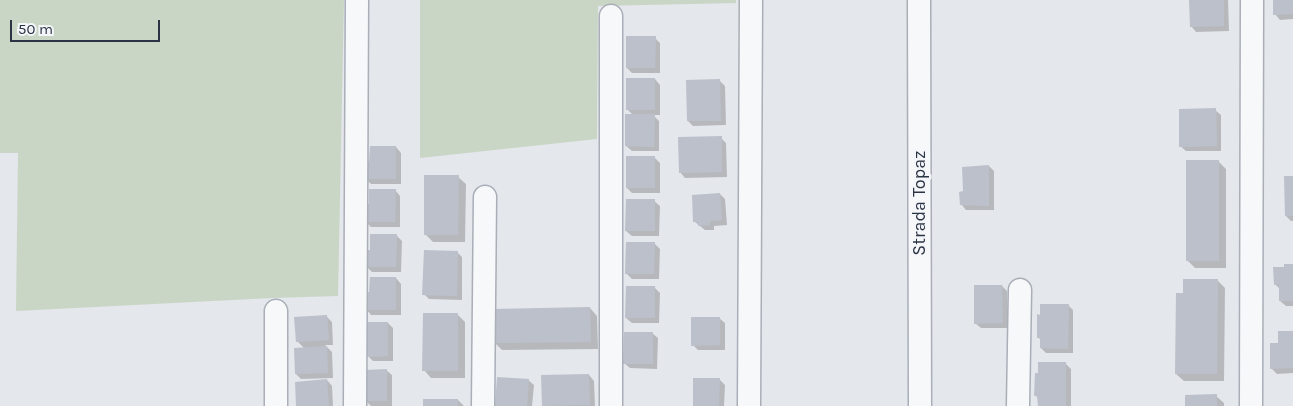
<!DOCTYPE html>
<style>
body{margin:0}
#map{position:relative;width:1293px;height:406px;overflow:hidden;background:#e4e7ec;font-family:Karla,sans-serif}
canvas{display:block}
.scale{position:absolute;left:10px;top:20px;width:150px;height:22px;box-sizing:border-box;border:2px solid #2b3445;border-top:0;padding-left:6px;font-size:15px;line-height:18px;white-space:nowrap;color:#2b3445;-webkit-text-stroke:4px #f4f6f9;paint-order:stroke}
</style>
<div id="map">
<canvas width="1293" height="406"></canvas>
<div class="scale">50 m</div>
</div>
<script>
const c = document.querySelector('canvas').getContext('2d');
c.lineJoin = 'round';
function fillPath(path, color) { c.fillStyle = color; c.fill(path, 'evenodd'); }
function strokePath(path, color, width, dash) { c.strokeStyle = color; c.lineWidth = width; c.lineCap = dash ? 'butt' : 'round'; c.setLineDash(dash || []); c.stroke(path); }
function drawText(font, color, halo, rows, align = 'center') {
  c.font = font + ' Karla,sans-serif'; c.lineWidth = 5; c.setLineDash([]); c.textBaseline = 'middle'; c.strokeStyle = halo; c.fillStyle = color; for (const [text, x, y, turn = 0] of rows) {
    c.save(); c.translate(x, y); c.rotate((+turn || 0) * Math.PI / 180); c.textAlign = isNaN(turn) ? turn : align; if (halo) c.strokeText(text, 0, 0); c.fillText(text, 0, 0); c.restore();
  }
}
fillPath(new Path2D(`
 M0 0H344L338 296 272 298 16 311 18 153H0Z
 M420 0H736V3L598 6 597 139 420 158Z`), '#c9d6c5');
fillPath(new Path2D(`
 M1190 0H1228L1229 31 1196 32 1191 26Z
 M1274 0H1293V19L1280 20 1275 14Z
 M655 38 660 43V73H632L627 68Z
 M655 79 660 85V115H653L659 121V151H632L626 146 633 115 627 109Z
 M720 81 725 86 726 125 693 126 688 121Z
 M1215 110 1221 115V151H1186L1180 146Z
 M721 138 726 143 727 177 685 178 680 172Z
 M396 147 401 153V184H371L366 179 371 163Z
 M655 158 660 163V193H632L627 188Z
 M1219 162 1226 169V268H1195L1187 260Z
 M989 166 994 171V210H966L961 204 964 192Z
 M458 177 466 184 465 242H433L425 234Z
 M1293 177V221H1291L1286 216Z
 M395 190 400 196V227H371L365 221 370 206Z
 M720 194 725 199 727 225 714 226V230H705L695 222Z
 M654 201 660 206 659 236H632L626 231Z
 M396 235 402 241 401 272H372L366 266Z
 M654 243 660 249 659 279H632L626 273Z
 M457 252 462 257V300L429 299 424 294Z
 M1293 265V306H1286L1280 301V289L1275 284 1285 268Z
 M396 278 401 284V315H371L366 309Z
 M1217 280 1225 288 1224 381H1184L1176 374 1184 294Z
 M1002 286 1007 291 1008 328H981L975 323Z
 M654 287 660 293 659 323H632L626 318Z
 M1068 305 1073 310V353H1046L1041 348V340L1038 337Z
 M590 308 597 316 598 349 502 350 495 343Z
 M458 315 465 322V378H431L424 370Z
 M327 317 332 322 333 345H325L332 352 333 378 301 379 296 374 304 348 297 341Z
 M719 318 725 323V350H698L693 345Z
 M388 323 393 328V361H373L368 356Z
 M1293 332V373L1277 374 1271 368 1279 344Z
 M652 333 658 338 657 369 630 368 624 363Z
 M1066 364 1071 369V406H1039V399L1036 396Z
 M386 370 392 375V406H371L366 401Z
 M589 375 594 381 595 406H544L543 405Z
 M327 380 332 386 333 406H297Z
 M528 380 534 385 532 406H497Z
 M720 380 725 385 724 406H694Z
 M1216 396 1224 403V406H1186Z
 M458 400 464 406H424Z`), '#0003');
fillPath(new Path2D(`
 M1189 0H1224V26L1190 27Z
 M1273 0H1293V14L1273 15Z
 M626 36H656L655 68H626Z
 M626 78H655V110H626Z
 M720 79 721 121H687L686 80Z
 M1216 108 1217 146 1179 147V109Z
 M625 114H655L654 147 625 146Z
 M722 136V172L679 173 678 137Z
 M370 146H396V179H365V162L369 161Z
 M626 156H655V188H626Z
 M1186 160H1219V261H1186Z
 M989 165V206L960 205 959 192 963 191 962 167Z
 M424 175H459L458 235H424Z
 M1284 176H1293V216H1285Z
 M369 189H396L395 222H364V205L369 204Z
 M720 193 722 220 710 221V225L698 226V222H693L692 195Z
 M626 199H655V231H625Z
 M370 234H397L396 267H365V250H370Z
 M626 242H655L654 274H625Z
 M424 250 458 251 457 296 422 295Z
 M1284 264H1293V301H1279V284L1274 285 1273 267H1284Z
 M370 277H396V310H365V292H369Z
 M1183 279H1218L1217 374H1175L1176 293H1183Z
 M974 285H1002L1003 323 974 324Z
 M626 286H655V318H625Z
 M1040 304H1069L1068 349 1040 348V338H1037V314L1040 315Z
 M590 307 591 342 494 343 493 309Z
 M423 313H458V371H422Z
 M327 315 329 340 296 342 294 317Z
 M691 317H720V345L691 346Z
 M367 322H388V356L367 357Z
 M1278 331H1293V368L1270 369V343H1278Z
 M624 332H653V364H623Z
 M327 346 328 373 295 374 294 348Z
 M1038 362H1066V406H1038L1037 396H1034L1035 373H1038Z
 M387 369V401H364V370Z
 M589 374 590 405 542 406 541 375Z
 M497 377 529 379 527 406H495Z
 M693 378H720L719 406H693Z
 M327 379 329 406H296L295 382Z
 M1217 394V406H1185V395Z
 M423 399H458V406H423Z`), '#bbc0ca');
const street = new Path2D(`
 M919 0 920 406
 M611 16V406
 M276 311V406
 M355 406 357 0
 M483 406 485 197
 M749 406 751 0
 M1018 406 1020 290
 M1251 406 1252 0`);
strokePath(street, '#a9aeb7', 25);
strokePath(street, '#f7f8fa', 22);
drawText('18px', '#2b3445', '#f4f6f9', [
 ["Strada Topaz",920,203,-90]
]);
</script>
